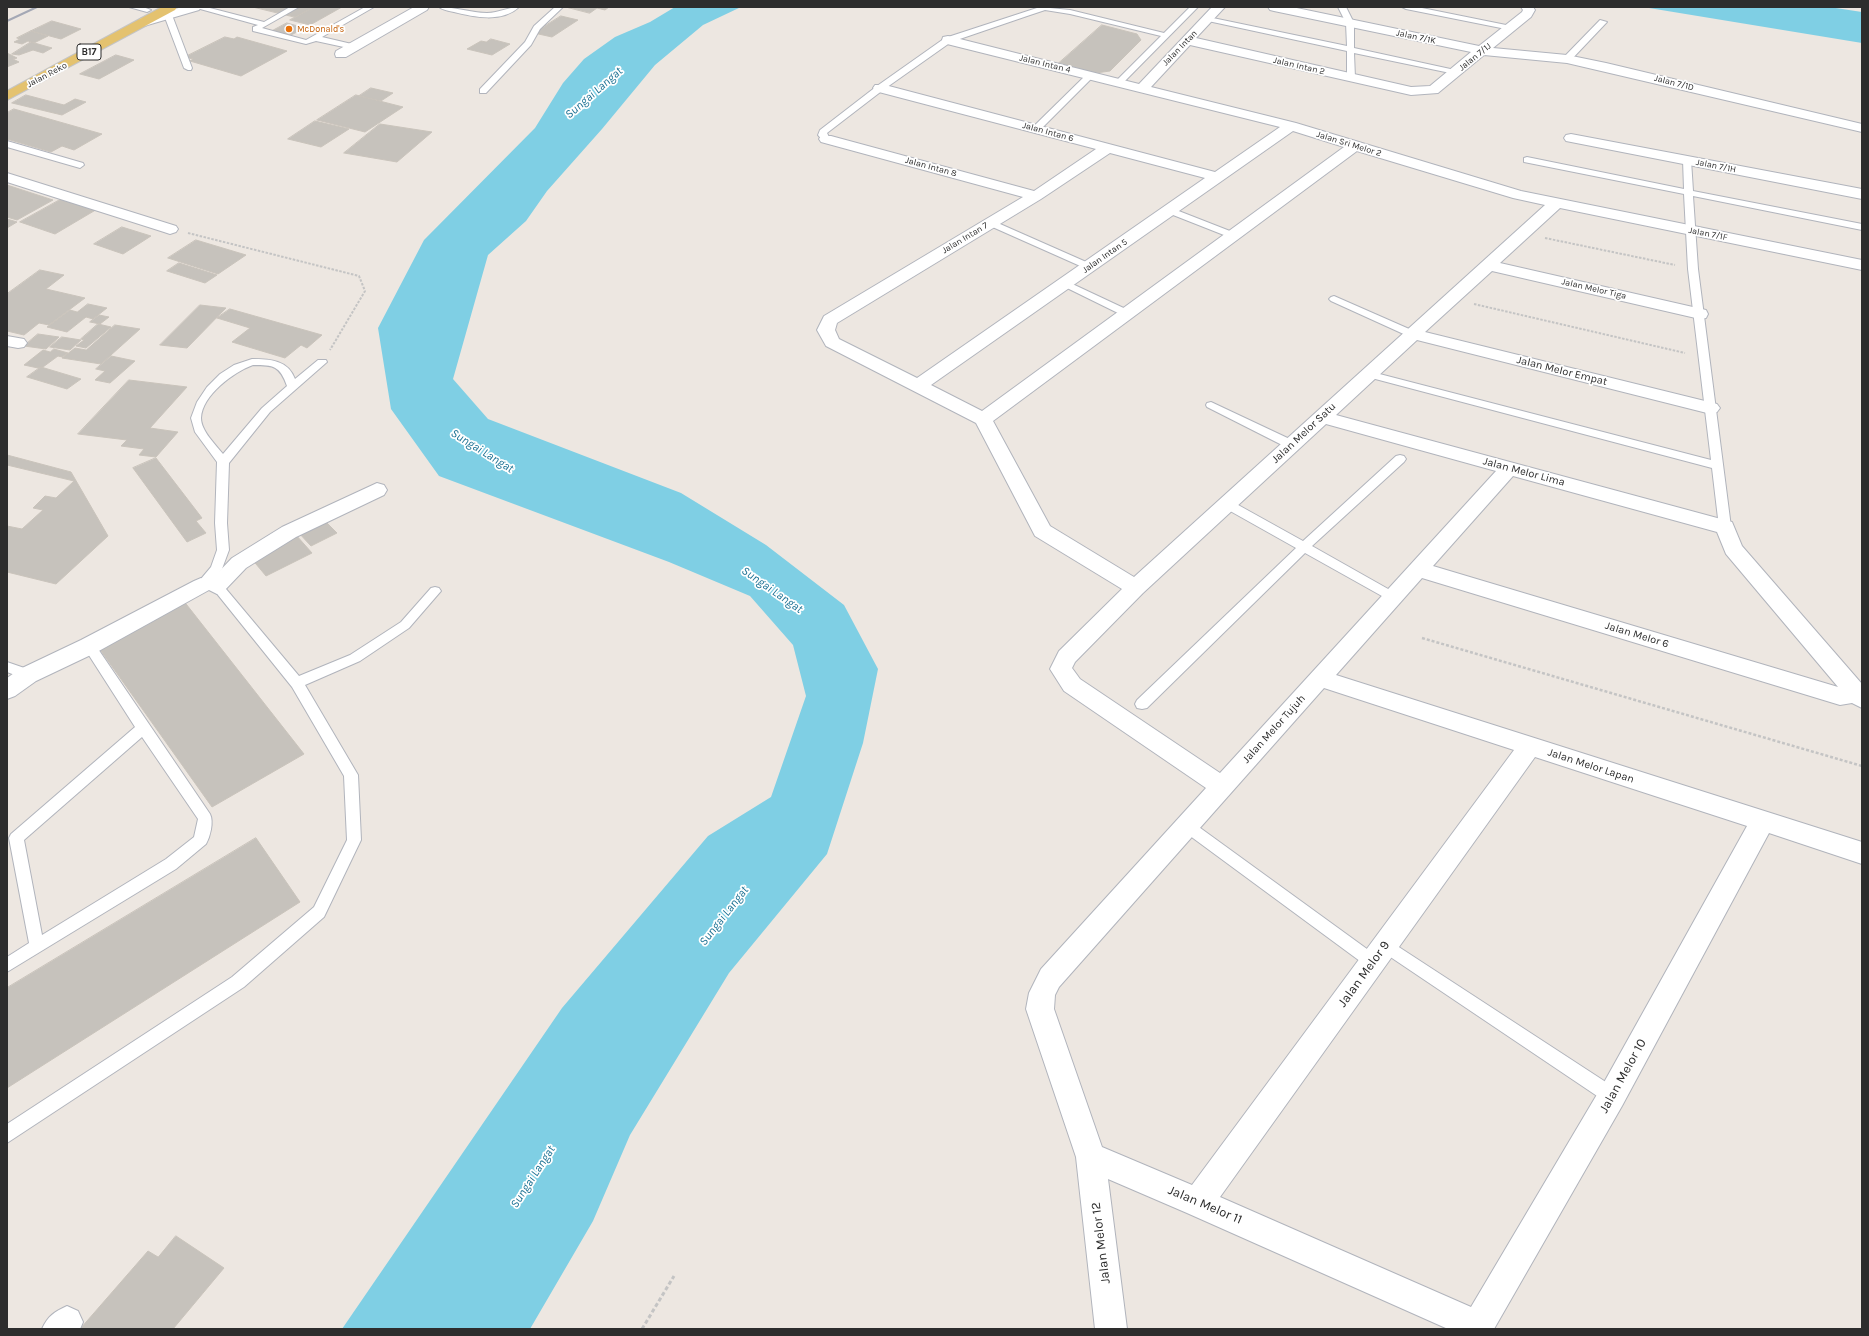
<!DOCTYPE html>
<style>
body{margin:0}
#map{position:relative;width:1869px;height:1336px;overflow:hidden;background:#ede7e1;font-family:Karla,sans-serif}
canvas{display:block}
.frame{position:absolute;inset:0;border:8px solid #2d2d2d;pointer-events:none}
</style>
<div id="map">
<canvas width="1869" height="1336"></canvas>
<div class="frame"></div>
</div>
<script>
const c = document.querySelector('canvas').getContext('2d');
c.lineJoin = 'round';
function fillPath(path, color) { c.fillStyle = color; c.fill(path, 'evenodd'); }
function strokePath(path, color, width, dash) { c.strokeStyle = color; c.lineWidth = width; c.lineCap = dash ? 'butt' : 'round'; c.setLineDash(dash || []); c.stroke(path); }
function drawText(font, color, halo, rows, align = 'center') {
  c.font = font + ' Karla,sans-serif'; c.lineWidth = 3.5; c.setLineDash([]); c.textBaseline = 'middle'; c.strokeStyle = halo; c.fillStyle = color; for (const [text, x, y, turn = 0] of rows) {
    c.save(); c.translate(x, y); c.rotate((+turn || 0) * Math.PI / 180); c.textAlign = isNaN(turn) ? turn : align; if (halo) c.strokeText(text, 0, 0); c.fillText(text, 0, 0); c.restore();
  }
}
fillPath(new Path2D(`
 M675 7H741L703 25 655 65 602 129 547 191 526 221 488 255 453 379 488 419 681 493 766 545 844 605 878 669 863 743 827 854 729 973 630 1135 593 1221 530 1329H342L562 1008 708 836 771 797 806 696 793 645 750 596 669 562 439 476 391 409 378 328 424 240 535 128 563 83 584 59 615 37 650 22Z
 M1643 7H1829L1862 12V43Z`), '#7fcfe4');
const building = new Path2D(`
 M253 7H314L295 17Z
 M314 7H342L310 25 290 20Z
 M566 7H609L605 10 597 8 590 13Z
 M561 16 578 20 552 37 534 33Z
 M52 21 81 29 61 39 31 31Z
 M287 23 305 28 291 35 272 31Z
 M1102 25 1137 34 1141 40 1110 71 1096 73 1059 63Z
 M31 31 48 36 34 43 28 41 22 44 14 42 20 39 17 38Z
 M225 37 234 39 237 37 287 51 241 76 190 61 193 59 185 57Z
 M491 39 510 44 492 55 467 49 481 41 486 42Z
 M31 42 52 48 43 53 33 50 19 55 12 54Z
 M7 53 17 58 13 59 19 62 7 67Z
 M116 55 134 60 99 79 80 74Z
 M371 88 393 93 381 101 359 96Z
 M26 95 64 105 75 99 86 102 62 115 12 103Z
 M356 95 403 107 365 132 317 120Z
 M14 109 102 134 74 150 62 146 51 152 7 139V113Z
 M315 121 349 129 321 147 288 139Z
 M380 124 432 132 397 162 344 153Z
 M7 185 53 200 17 220 7 217Z
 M65 197 99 208 55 234 20 222Z
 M7 219 17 222 7 228Z
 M122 227 151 236 123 254 94 244Z
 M196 240 246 255 218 274 168 258Z
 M179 263 217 275 205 283 167 271Z
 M40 270 64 275 46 289 85 298 49 325 39 323 24 335 7 331V294Z
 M88 304 107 308 93 319 86 317 67 332 47 327 70 310 77 312Z
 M200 305 226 308 187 348 160 345Z
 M230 309 322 335 307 348 301 345 285 358 232 342 250 328 217 318Z
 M99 315 109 317 100 324 90 322Z
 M98 324 111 327 86 348 76 346 84 340 81 339Z
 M115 325 140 329 101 364 62 358 75 348 86 350Z
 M38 334 59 337 46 349 24 346Z
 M62 337 81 340 70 350 50 347Z
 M54 349 68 353 62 357 58 356 43 367 38 368 24 365 43 350 50 352Z
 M111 356 135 361 110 383 95 380 105 371 96 369Z
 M41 367 81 379 67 389 27 377Z
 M129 380 187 387 150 428 178 432 156 457 139 455 144 449 121 446 127 440 78 434Z
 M7 455 71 472 108 536 56 584 7 572Z
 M156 458 202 518 196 521 206 533 187 542 133 468Z
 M7 465 74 481 56 498 45 496 33 508 43 510 22 529 7 526Z
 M322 518 337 533 311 546 297 531Z
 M296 535 312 553 266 576 251 558Z
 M183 600 304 754 212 807 96 644Z
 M256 838 300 902 7 1088V988Z
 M176 1236 224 1268 173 1329H80L148 1251 158 1257Z`);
fillPath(building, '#c6c2bc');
strokePath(building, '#c9c3bb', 1);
const service = new Path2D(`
 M129 7H143L151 10 147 12Z
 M193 7H206L264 22 290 7H299L262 28 306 40 365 7H374L322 37 356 45 357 47 353 49 316 41 306 44 253 31V27L258 25Z
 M439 7C456 7 471 13 487 13 499 13 508 7 519 7 502 23 474 17 454 12 449 11 443 10 439 7Z
 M555 7H563L540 29 531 45 486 93H480V89L525 42 534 26Z
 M1040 7 1070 10 1164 33 1190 7H1198L1121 85H1118L1114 83 1161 36 1070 14 1045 10 1030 15 951 42 883 90 827 133 830 139 829 141H823L818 135 820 130 877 86 945 38Z
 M1338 7H1346L1354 23V48L1455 70 1459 72 1455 74 1354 53 1355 78 1351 80 1347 78V51L1208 21 1204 19 1208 17 1347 46 1346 23Z
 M1402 7H1417L1511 26 1515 28 1511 30 1406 9Z
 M165 13 172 15 192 68 191 70H188L184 68 164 15Z
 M1600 20 1607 22 1570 61H1564V57Z
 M1087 74H1093L1094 76 1039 131H1033V127Z
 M7 141 83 163 84 165 80 168 7 147Z
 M1527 157 1684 189 1683 160 1687 157 1691 160 1693 191 1862 224V230L1693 196 1698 269 1731 527 1729 530H1721L1719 527 1712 468 1364 376 1363 374 1368 371 1711 460 1688 269 1684 194 1524 162V158Z
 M1171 208 1235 233 1237 235 1232 238 1229 237 1168 213 1166 211 1168 209Z
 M991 220 1093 265 1095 267 1090 270 1087 269 988 225 986 223Z
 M1066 281 1130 311 1131 313 1126 316 1122 315 1063 286 1061 284Z
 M1334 296 1416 332 1417 334 1416 336H1408L1331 301 1329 299 1331 297Z
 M252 359C270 359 288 360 295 379L318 360H326L327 362 270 412 229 463 227 523 229 550 222 569 212 582 221 583 299 676 350 655 401 622 431 588 435 587 439 588 441 591 409 628 360 661 305 685 358 775 361 840 324 917 244 987 7 1143V1124L232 977 314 907 347 840 344 776 292 687 214 590 197 589 195 586 211 567 217 550 215 523 217 462 195 432 191 418 197 402 207 387 220 374 234 365ZM253 365C274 365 280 366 287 386L262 408 223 454C216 445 201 431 201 418 202 395 234 372 253 365Z
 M1211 402 1296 442 1298 445 1292 449 1288 448 1207 407 1206 405 1207 403Z
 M1400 455 1404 456 1406 459 1404 462 1312 546 1397 594 1399 597 1397 600 1393 602 1389 600 1305 553 1147 708 1142 709 1137 708 1135 704 1137 700 1296 548 1223 507 1221 504 1223 501H1231L1303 541 1396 456Z
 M89 641 94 643 210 814C214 822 210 837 206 844L176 869 7 972V957L29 943 9 838 11 834 135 727 83 646 84 643ZM142 737 198 819 194 837 166 859 42 935 24 840Z
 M7 662 33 671 35 675 33 679 28 680 7 672Z
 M1187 820 1192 822 1378 957 1381 962 1378 967 1373 969 1368 967 1182 830 1180 826 1182 822Z
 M1385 938 1618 1090 1620 1096 1618 1102 1612 1104 1606 1102 1380 950 1377 945 1380 940Z`);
const minor = new Path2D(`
 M182 7H201L199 10 144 26 140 25 138 22 140 19Z
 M414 7H429L427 10 346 57H336L335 54 336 51Z
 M1212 7H1225L1196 38 1411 87 1430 86 1471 52 1274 11 1270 10 1268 7H1292L1479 46 1522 12 1523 10 1521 7H1533L1535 10 1531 17 1493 48 1567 55 1606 63 1862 124V132L1567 63 1484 55 1438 93 1411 95 1190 45 1151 87 1296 123 1521 191 1862 260V270L1560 208 1500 263 1706 310 1708 314 1706 318 1700 319 1492 271 1425 332 1717 404 1720 408 1717 412 1711 414 1417 340 1336 415 1732 522 1742 546 1862 684V708L1852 703 1840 705 1422 578 1336 675 1862 842V864L1769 833 1622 1106 1494 1329H1448L1187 1213 1108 1179 1127 1329H1095L1076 1157 1026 1009 1029 993 1041 969 1206 788 1064 691 1050 669 1059 651 1122 589 1035 536 976 423 826 346 817 330 824 316 1023 197 821 142 819 139 821 136H831L1034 191 1096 149 875 91 873 88 875 85H885L1215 172 1280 127 943 43 942 40 943 37 948 36 1139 84ZM1293 131 1344 147 982 411 931 385ZM1357 151 1513 198 1545 205 1134 577 1050 526 993 421ZM1110 153 1205 178 917 378 839 339 835 330 837 323 1041 199ZM1326 424 1496 471 1220 773 1080 679 1072 668 1075 662 1143 593ZM1513 476 1717 532 1726 554 1838 687 1433 566ZM1324 688 1514 750 1192 1185 1102 1147 1054 1009 1055 995 1059 987ZM1535 757 1747 826 1602 1086 1471 1307 1220 1197Z
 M1571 134 1862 189V199L1566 141 1564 138 1566 135Z
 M7 173 176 226 178 229 176 232 170 234 164 232 7 182Z
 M7 336 24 339 27 343 24 347 18 348 7 346Z
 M377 483 384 485 387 490 384 495 296 537 246 568 224 591 217 594 209 590 97 652 36 681 15 696 7 699V678L20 669 81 640 194 581 201 578 209 582 232 558 282 527Z
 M67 1306 78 1311 83 1322 80 1329H42C48 1316 54 1312 67 1306Z`);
const primary = new Path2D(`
 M162 7H177L175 10 7 100V91Z`);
strokePath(service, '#b1b4bc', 2);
strokePath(minor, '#b1b4bc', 2);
strokePath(primary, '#c4c4c4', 2);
strokePath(new Path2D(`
 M188 233 359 276 365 291 330 350
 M1545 238 1675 265
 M1474 304 1685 353`), '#c4c4c4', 2, [2.5, 1.5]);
strokePath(new Path2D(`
 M1422 638 1862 766`), '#c4c4c4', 2.5, [3, 2]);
strokePath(new Path2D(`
 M642 1329 674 1276`), '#c4c4c4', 3, [4, 2.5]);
fillPath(service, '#fff');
fillPath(minor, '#fff');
fillPath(primary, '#e4c26f');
strokePath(new Path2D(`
 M7 21 37 7`), '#a4a8b5', 2);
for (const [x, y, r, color] of [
 [289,29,4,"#e8710a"]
]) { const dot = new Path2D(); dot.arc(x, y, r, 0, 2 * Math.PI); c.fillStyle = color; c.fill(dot); strokePath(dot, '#fff', 1.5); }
drawText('9px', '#c56008', '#fff', [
 ["McDonald's",297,29]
], 'left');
drawText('9px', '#2d2d2d', '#fff', [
 ["Jalan 7/1K",1416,37,12],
 ["Jalan Intan",1180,48,-46],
 ["Jalan 7/1J",1475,57,-39],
 ["Jalan Intan 4",1045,64,14],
 ["Jalan Intan 2",1299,66,13],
 ["Jalan Reko",47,75,-28],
 ["Jalan 7/1D",1674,83,14],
 ["Jalan Intan 6",1048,132,15],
 ["Jalan Sri Melor 2",1349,144,17],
 ["Jalan 7/1H",1716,166,11],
 ["Jalan Intan 8",931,167,15],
 ["Jalan 7/1F",1708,234,11],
 ["Jalan Intan 7",965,238,-31],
 ["Jalan Intan 5",1105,256,-35],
 ["Jalan Melor Tiga",1594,289,13]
]);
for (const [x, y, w] of [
 [89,52,24]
]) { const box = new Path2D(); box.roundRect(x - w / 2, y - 8, w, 16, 3); c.fillStyle = '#fff'; c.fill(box); strokePath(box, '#2d2d2d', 1); }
drawText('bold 10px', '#2d2d2d', null, [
 ["B17",89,52]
]);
drawText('11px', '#2d2d2d', '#fff', [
 ["Jalan Melor Empat",1562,371,14],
 ["Jalan Melor Satu",1304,433,-43],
 ["Jalan Melor Lima",1524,472,15],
 ["Jalan Melor 6",1637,635,17],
 ["Jalan Melor Tujuh",1274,729,-48],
 ["Jalan Melor Lapan",1591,766,18]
]);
drawText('italic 12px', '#1b7193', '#fff', [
 ["Sungai Langat",594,93,-41],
 ["Sungai Langat",482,451,32],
 ["Sungai Langat",772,590,35],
 ["Sungai Langat",724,916,-52],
 ["Sungai Langat",533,1177,-57]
]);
drawText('13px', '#2d2d2d', '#fff', [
 ["Jalan Melor 9",1364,974,-54],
 ["Jalan Melor 10",1623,1076,-61],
 ["Jalan Melor 11",1205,1205,23],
 ["Jalan Melor 12",1101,1243,-97]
]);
</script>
